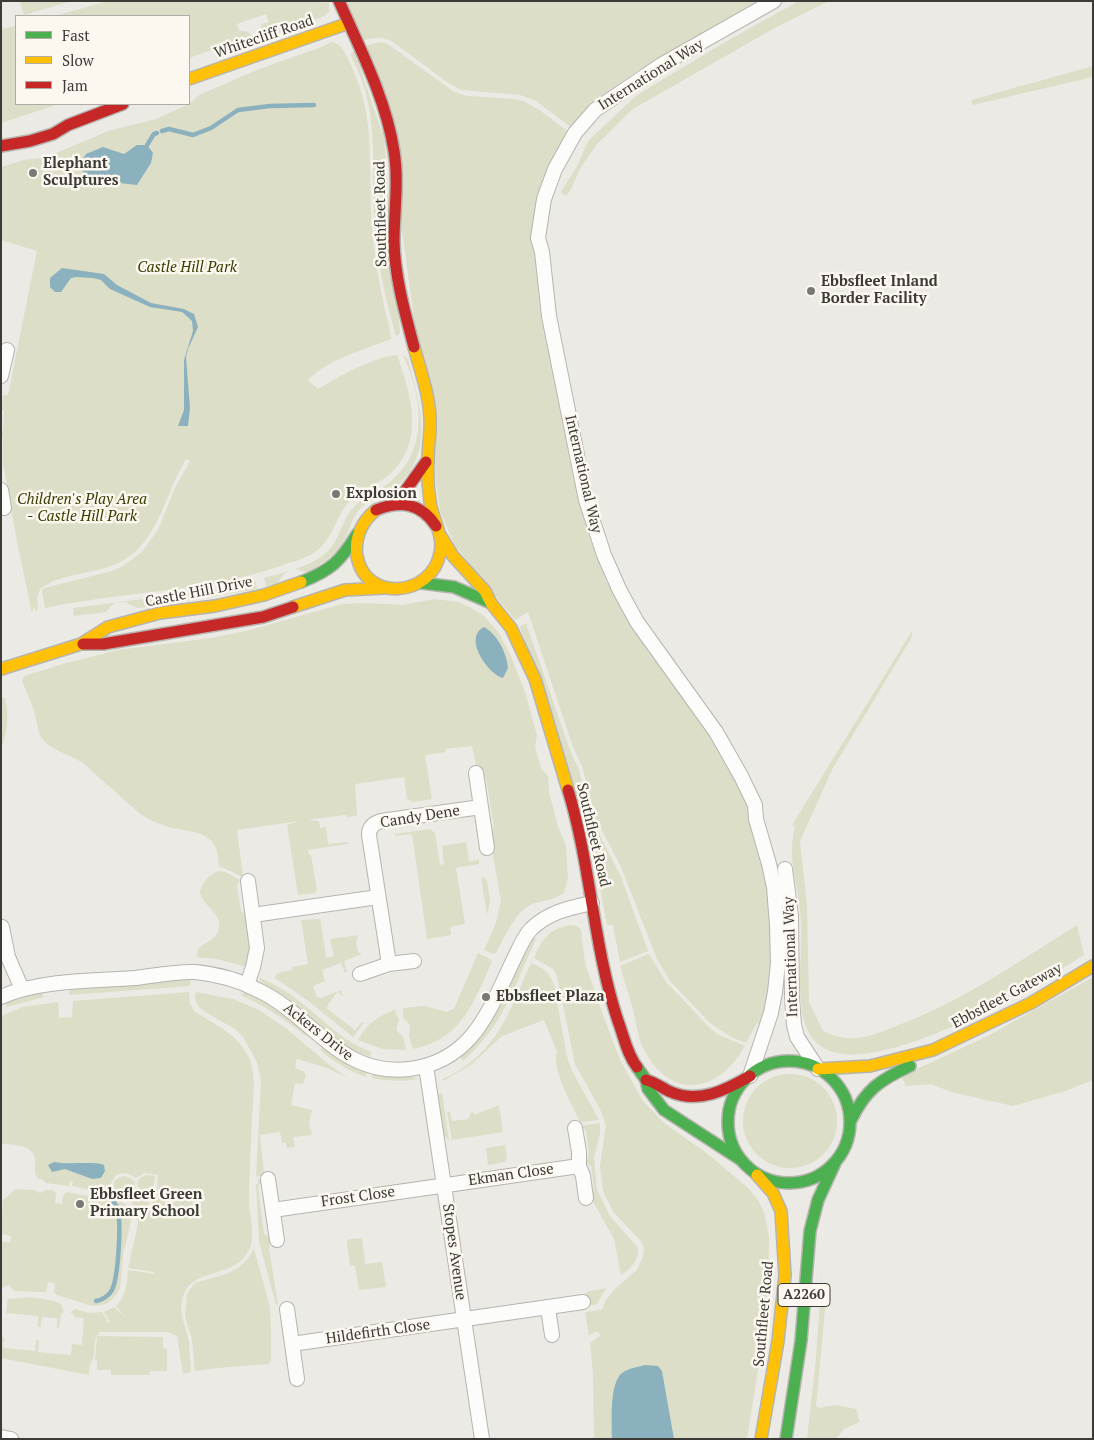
<!DOCTYPE html>
<style>
body{margin:0}
#map{position:relative;width:1094px;height:1440px;overflow:hidden;background:#eceae4;font-family:"PT Serif",serif}
canvas{display:block}
.frame{position:absolute;inset:0;border:2px solid #3c3b37;pointer-events:none}
.legend{position:absolute;left:15px;top:15px;width:175px;height:90px;box-sizing:border-box;background:#fdf8ef;border:1px solid #b0aca5;margin:0;padding:6px 9px;list-style:none;font-size:15px;color:#3c3b37}
.legend li{display:flex;align-items:center;gap:10px;height:25px}
.legend b{width:25px;border:1px solid #b0aca5}
</style>
<div id="map">
<canvas width="1094" height="1440"></canvas>
<div class="frame"></div>
<ul class="legend">
<li><b style="height:6px;background:#4caf50"></b>Fast</li>
<li><b style="height:6px;background:#ffc107"></b>Slow</li>
<li><b style="height:6px;background:#c62828"></b>Jam</li>
</ul>
</div>
<script>
const c = document.querySelector('canvas').getContext('2d');
c.lineJoin = 'round';
function fillPath(path, color) { c.fillStyle = color; c.fill(path, 'evenodd'); }
function strokePath(path, color, width, dash) { c.strokeStyle = color; c.lineWidth = width; c.lineCap = dash ? 'butt' : 'round'; c.setLineDash(dash || []); c.stroke(path); }
function drawText(font, color, halo, rows, align = 'center') {
  c.font = font + ' "PT Serif",serif'; c.lineWidth = 5; c.setLineDash([]); c.textBaseline = 'middle'; c.strokeStyle = halo; c.fillStyle = color; for (const [text, x, y, turn = 0] of rows) {
    c.save(); c.translate(x, y); c.rotate((+turn || 0) * Math.PI / 180); c.textAlign = isNaN(turn) ? turn : align; if (halo) c.strokeText(text, 0, 0); c.fillText(text, 0, 0); c.restore();
  }
}
fillPath(new Path2D(`
 M20 1H71L24 15Z
 M108 1H319L321 3 329 2V12L324 16 263 39 260 29 262 24 269 22 266 14 237 24 239 31H245L250 33 253 42 215 49 189 58V16H55Z
 M345 1H760L634 73C611 90 592 107 573 129L536 101 520 95 461 90 447 82 393 42C382 36 374 37 362 41Z
 M799 1H829L773 29 633 109 597 144 581 167 570 191 566 196 561 192 577 166 588 141 637 95 727 41Z
 M16 26V104H56V105L1 123V29Z
 M331 42C342 43 345 54 350 63 379 122 366 176 373 238 375 260 379 283 384 305 386 316 390 327 391 339 364 350 328 359 308 380L318 389C338 377 373 357 397 355 411 395 426 441 389 475 379 484 364 487 354 496 336 512 335 538 315 552 305 559 292 562 280 566 204 593 123 591 45 608L42 591 44 588 112 571 123 566 142 552 158 530 175 488 190 461 186 459C164 495 158 546 116 564 97 572 76 573 56 580 51 582 45 586 40 589L37 598 38 609 36 611 34 607 32 613 17 542 4 468 3 467C2 457 3 448 3 437H1V432L3 431 4 410H2L3 395H8L37 251 1 240V167L24 160 47 157 108 131 156 119 189 104 199 95 257 70 324 46Z
 M380 42 388 44 454 92 468 96 514 99 523 101 538 109 570 133 534 247 540 308 574 481 588 534 606 581 624 615 641 641 719 749 736 781 753 821 766 868 773 968 763 1025 757 1023 746 1043 731 1037 710 1023 670 981 657 959 621 867 595 817 582 766 573 747 528 612 515 620 454 544 440 511 401 223 365 46Z
 M354 51 384 138 400 333 396 336C384 295 375 251 374 208 372 171 376 135 367 98 364 83 357 69 351 55V53Z
 M1093 66V77L973 105 971 100Z
 M403 355 408 359C419 403 437 451 396 487 385 496 370 499 360 509 349 520 349 538 339 549 331 558 318 565 309 573L295 569 285 573 277 583 266 586 264 578C287 571 320 566 334 543 341 532 344 517 354 507 364 495 380 491 391 481 430 449 422 395 403 355Z
 M255 581 257 589 170 604 169 596 223 588Z
 M166 596 167 605 137 608 125 602 114 603 106 612 74 616 73 608Z
 M434 599 459 602 471 608 484 616 498 632 510 654 525 692 537 735 535 747 541 768 548 776 549 792 558 827 566 846 568 878 564 893C554 900 546 900 535 903 517 908 504 938 496 953L493 954 484 950 496 923 501 901 489 833 494 827 486 778 477 769 472 746 445 749 446 752 425 755 432 799 413 802 407 799 404 777 355 784 357 816 347 817 346 815H344L308 820 319 821 320 828 326 827 328 844 348 842V844L308 850 309 855H311L317 890 315 893 298 895 287 825 299 821 237 830 243 877 221 867 219 866C218 858 218 850 213 843 204 830 182 831 169 827 159 824 149 820 140 814L83 763C71 755 56 752 45 742 38 736 38 726 36 718 33 705 27 693 22 681L24 676 66 663 118 650 211 638 250 630 342 604 367 603 403 605Z
 M526 623 571 753 578 767 593 822 621 877 648 951 620 962 613 925H607L591 840 520 627Z
 M912 631V637L833 768 800 841 807 906 809 1002 823 1031C833 1036 845 1039 856 1038 870 1037 884 1031 896 1026 961 1002 1018 962 1077 925L1084 955C1039 983 856 1095 813 1039 795 1016 801 971 801 943 801 929 801 915 799 902 795 876 788 853 795 827L792 825Z
 M1 697 5 698C9 715 8 731 1 748Z
 M430 829 435 833 440 865 444 864 442 846 466 842 469 861 479 860V864L456 868 465 924 450 927 451 935 427 939 412 834 395 836V834Z
 M218 871 225 872 240 880 237 886 241 911 247 916 251 948 247 967 217 959 197 957 198 949C203 943 213 941 217 934 227 915 202 907 200 892 202 883 209 874 218 871Z
 M481 877 485 878 487 881 490 902 487 915Z
 M319 919 321 922 326 958 334 956 330 939 359 935C355 940 356 947 359 953L362 954 344 961 347 972 345 973 341 963 322 970 325 981 313 986 317 997H320L321 998 341 990 343 996 337 992 326 1008 355 1030 362 1022 364 1023 353 1037 307 1000 275 978 277 973 292 970V967L308 964 301 920Z
 M569 925 577 926 581 930 585 963 603 1015 621 1062 643 1101 664 1123 708 1154 748 1188 758 1200 764 1212 769 1237 768 1307 747 1439H594L593 1374 590 1343 601 1335 596 1331 589 1336 585 1312 602 1310 606 1300 615 1289 637 1270 643 1257 644 1248 640 1240 614 1213 603 1191 600 1166 606 1125 600 1109 575 1064 557 976 553 969 534 958C543 938 547 931 569 925Z
 M532 938 536 939C515 985 503 1026 463 1061L460 1057C498 1026 507 977 532 938Z
 M478 953 488 958 492 962C473 1003 462 1039 413 1049L409 1036 410 1025 403 1018V1008L424 1006 447 1012 454 1009Z
 M649 954 666 982 709 1027 717 1034 745 1046C716 1097 667 1100 641 1044 638 1036 637 1026 635 1018 631 1000 625 983 620 966Z
 M531 963C543 968 550 973 554 985L567 1057 572 1071 599 1120 580 1122C573 1106 551 1070 557 1052L544 1020 502 1036 472 1064 443 1081V1079C498 1053 508 1014 531 963Z
 M191 975 190 986 68 995 70 990 174 981 184 976Z
 M258 977C271 983 284 989 295 998 321 1017 341 1041 371 1052L370 1057 353 1050 343 1044 291 1001 262 983Z
 M1093 977V1080L1065 1091 1013 1106 951 1092 931 1084 906 1086 902 1078 917 1069 988 1036Z
 M245 991 272 1005 308 1033 305 1036C285 1019 265 1006 241 995Z
 M41 992 44 997 6 1007 7 1001Z
 M189 992 190 1004 194 1011C214 1024 237 1034 248 1056 257 1074 253 1098 252 1117 251 1144 249 1172 249 1200 249 1218 257 1237 248 1252 234 1278 193 1268 184 1294 177 1311 186 1326 189 1342 190 1352 190 1362 191 1372L183 1374 177 1336 168 1332H99L97 1336 163 1337V1348L167 1349V1371H150V1375H111V1370H97V1360H95L97 1337 95 1339 94 1356 90 1365 89 1375 1 1358V1337H4L3 1348 35 1351 36 1340H39L38 1352 71 1355 72 1344 82 1345 84 1318 74 1317V1314L70 1313 75 1309 89 1313 102 1312 108 1323 110 1322 104 1312 114 1307 125 1317 116 1306C126 1296 127 1284 128 1270L154 1274V1272L128 1268 138 1224 137 1216C150 1215 154 1207 151 1195L157 1188 158 1175 144 1173 136 1178C128 1173 122 1171 114 1177L109 1188 92 1190 72 1186 73 1182 70 1181 69 1186 46 1183 42 1179H38C34 1172 35 1167 35 1160 33 1143 13 1145 1 1144V1016L23 1007 58 1002 59 1018 72 1017 73 1001Z
 M196 992 233 999 259 1010 287 1029 328 1064 348 1078 327 1068 297 1059 295 1068 303 1071 306 1075 303 1084 295 1083 291 1105 312 1110 309 1123 312 1135 293 1137 295 1147 287 1148 286 1143H282L280 1132 260 1135 264 1175 256 1177 261 1081 257 1062 243 1037 235 1029 205 1012 198 1006 195 998Z
 M396 1009 395 1011 399 1020 396 1030 403 1037 406 1050 383 1049 358 1040C366 1024 380 1015 396 1009Z
 M324 1046 341 1060 367 1072 366 1077C349 1071 334 1062 320 1050Z
 M373 1073C385 1075 410 1074 419 1079 403 1082 387 1081 372 1078Z
 M743 1121a47 47 0 1 1 94 0a47 47 0 1 1-94 0Z
 M440 1093H442L449 1141 443 1134 438 1095Z
 M499 1105 503 1132 452 1140 447 1112H450L452 1121 468 1119 472 1111 474 1115Z
 M600 1123V1134L594 1157 597 1190 610 1216 638 1248C639 1260 631 1269 621 1275L614 1239 591 1198V1195L594 1190 591 1166 586 1162 589 1154 586 1130 581 1126Z
 M505 1145 507 1158 505 1162 488 1165 486 1148Z
 M146 1175 155 1176 153 1187 148 1192 141 1190 137 1185 139 1179Z
 M123 1176 128 1177 134 1181C135 1190 140 1193 148 1196L149 1206 146 1211 137 1214C134 1201 125 1193 113 1188L115 1180Z
 M258 1179H264L258 1186 264 1234 271 1238 269 1249 278 1304 276 1305 259 1241 256 1184H258Z
 M16 1189 34 1190 40 1193 46 1190H53L56 1193 55 1203 62 1204 63 1195 67 1192 87 1196 115 1195 128 1207 131 1221 123 1255 120 1288 114 1298 106 1304 93 1306 57 1295 54 1292 55 1283 48 1282 46 1292 14 1291 9 1285 1 1288V1242H10L11 1236 1 1234 3 1200Z
 M362 1238 365 1264 382 1262 386 1287 359 1290 355 1266H350L347 1241 349 1239Z
 M254 1249 270 1307 271 1333V1360L269 1364 218 1368 195 1371 192 1339 185 1316 187 1294 195 1283 226 1274 238 1268 247 1260Z
 M822 1272V1287L827 1288 816 1406 820 1408 835 1405 856 1409 860 1422 844 1429 836 1439H807L816 1358Z
 M606 1288 597 1304 588 1306 586 1292Z
 M31 1297 54 1301 61 1304 64 1313H61L59 1329 57 1328V1318L42 1317 41 1327H38V1316L6 1313 8 1299Z`), '#dcdec7');
fillPath(new Path2D(`
 M137 145H147L153 153 151 163 137 185 92 180 78 167 86 154 103 147 124 154Z
 M62 268 104 274 117 285 151 303 184 309 194 314 198 327 188 349 186 357 190 408 188 426H178L184 410V360L193 331 192 321 182 312 150 307 110 289 101 280 93 278 76 277 71 278 61 292H55L50 287V278Z
 M484 627C497 634 507 653 508 668L503 678C489 675 462 638 484 627Z
 M54 1162C67 1165 97 1161 104 1165L105 1171 101 1178 92 1179 65 1169 52 1172 48 1165Z
 M645 1365 658 1366 662 1371 674 1439H612C612 1422 609 1384 622 1373 629 1368 638 1367 645 1365Z`), '#8bb1be');
strokePath(new Path2D(`
 M162 131 169 129 193 135 211 128 238 110 270 106 314 105
 M147 145 154 134 157 133
 M96 1301C102 1300 109 1296 112 1290 118 1278 122 1221 117 1208 117 1205 114 1203 113 1201`), '#8bb1be', 4.5);
const street = new Path2D(`
 M1 376 7 350
 M1 490 4 508
 M476 773 487 848
 M785 869 791 916 792 999 794 1025 797 1037 818 1069
 M253 915 378 897
 M2 927 8 957 22 989
 M389 964 369 835C369 827 374 823 381 821L481 807
 M360 974 389 964 414 961
 M247 985 253 967 257 948 248 881
 M1 997C37 980 94 981 135 978 154 976 176 971 195 972 217 974 241 981 260 991 314 1018 341 1077 409 1069 470 1062 488 1014 511 965 517 953 522 939 531 929 549 912 569 908 592 903
 M426 1066 482 1439
 M750 1076 771 1013 775 992 778 963 777 925 774 887 769 864 756 819 755 805 741 776 716 732 637 622 619 589 604 555 586 500 549 316 542 252 538 238 544 199 555 169 575 133 595 110 661 65 774 1
 M575 1128 579 1152V1166L583 1176 586 1198
 M268 1179 277 1240
 M273 1210 579 1166
 M548 1308 552 1335
 M287 1309 297 1379
 M292 1344 583 1302
 M1 1437 11 1439`);
const fast = new Path2D(`
 M301 582C330 571 341 561 357 534
 M421 583 454 587 491 603
 M728 1122a61 61 0 1 1 122 0a61 61 0 1 1-122 0Z
 M637 1067 646 1080 648 1089 664 1110 741 1160
 M851 1120C866 1089 880 1080 910 1066
 M786 1439 801 1341 810 1231 818 1200 835 1163`);
const slow = new Path2D(`
 M189 79 349 23
 M376 510C362 521 354 538 357 556 365 603 432 597 440 553 444 535 432 518 430 501 428 487 427 473 428 459 428 445 431 431 430 418 429 393 420 370 414 347
 M440 535 453 556 485 591 491 603 511 628 535 679 568 790
 M293 607 345 590 385 588
 M1 669 81 644 108 627 160 613 215 606 264 595 301 582
 M818 1069 870 1066 933 1050 1031 1003 1093 966
 M757 1175 773 1193 781 1211 785 1275 778 1341 761 1439`);
const jam = new Path2D(`
 M339 1C360 49 386 99 394 151 399 181 394 212 394 242 395 278 405 313 414 347
 M1 146 30 141 53 134 68 125 123 104
 M393 504 403 494 426 462
 M376 510C401 500 421 503 436 526
 M83 644H103L263 617 293 607
 M568 790C591 865 593 946 618 1021 624 1037 627 1054 637 1067
 M646 1080C655 1082 662 1088 671 1092 699 1104 726 1090 750 1076`);
strokePath(street, '#b6b4af', 16);
strokePath(fast, '#b6b4af', 14);
strokePath(slow, '#b6b4af', 14);
strokePath(jam, '#b6b4af', 14);
strokePath(street, '#fcfcfb', 14);
strokePath(fast, '#4caf50', 11);
strokePath(slow, '#ffc107', 11);
strokePath(jam, '#c62828', 11);
for (const [x, y, r, color] of [
 [33,173,5,"#7a7874"],
 [811,291,5,"#7a7874"],
 [336,494,5,"#7a7874"],
 [486,997,5,"#7a7874"],
 [80,1204,5,"#7a7874"]
]) { const dot = new Path2D(); dot.arc(x, y, r, 0, 2 * Math.PI); c.fillStyle = color; c.fill(dot); strokePath(dot, '#fdf8ef', 2); }
for (const [x, y, w] of [
 [804,1295,52]
]) { const box = new Path2D(); box.roundRect(x - w / 2, y - 11.5, w, 23, 4); c.fillStyle = '#fdf8ef'; c.fill(box); strokePath(box, '#3c3b37', 1); }
drawText('bold 14px', '#3c3b37', null, [
 ["A2260",804,1295]
]);
drawText('15px', '#3c3b37', '#fdf8ef', [
 ["Whitecliff Road",264,37,-19],
 ["International Way",651,75,-32],
 ["Southfleet Road",381,214,-91],
 ["International Way",583,474,77],
 ["Castle Hill Drive",199,592,-11],
 ["Candy Dene",420,817,-9],
 ["Southfleet Road",593,835,77],
 ["International Way",791,957,-92],
 ["Ebbsfleet Gateway",1007,996,-28],
 ["Ackers Drive",318,1032,38],
 ["Ekman Close",511,1175,-8],
 ["Frost Close",358,1197,-8],
 ["Stopes Avenue",454,1252,82],
 ["Southfleet Road",764,1314,-85],
 ["Hildefirth Close",378,1332,-8]
]);
drawText('bold 15px', '#3c3b37', '#fdf8ef', [
 ["Elephant",43,164],
 ["Sculptures",43,181],
 ["Ebbsfleet Inland",821,282],
 ["Border Facility",821,299],
 ["Explosion",346,494],
 ["Ebbsfleet Plaza",496,997],
 ["Ebbsfleet Green",90,1195],
 ["Primary School",90,1212]
], 'left');
drawText('italic 15px', '#393e02', '#fdf8ef', [
 ["Castle Hill Park",187,268],
 ["Children's Play Area",82,500],
 ["- Castle Hill Park",82,517]
]);
</script>
